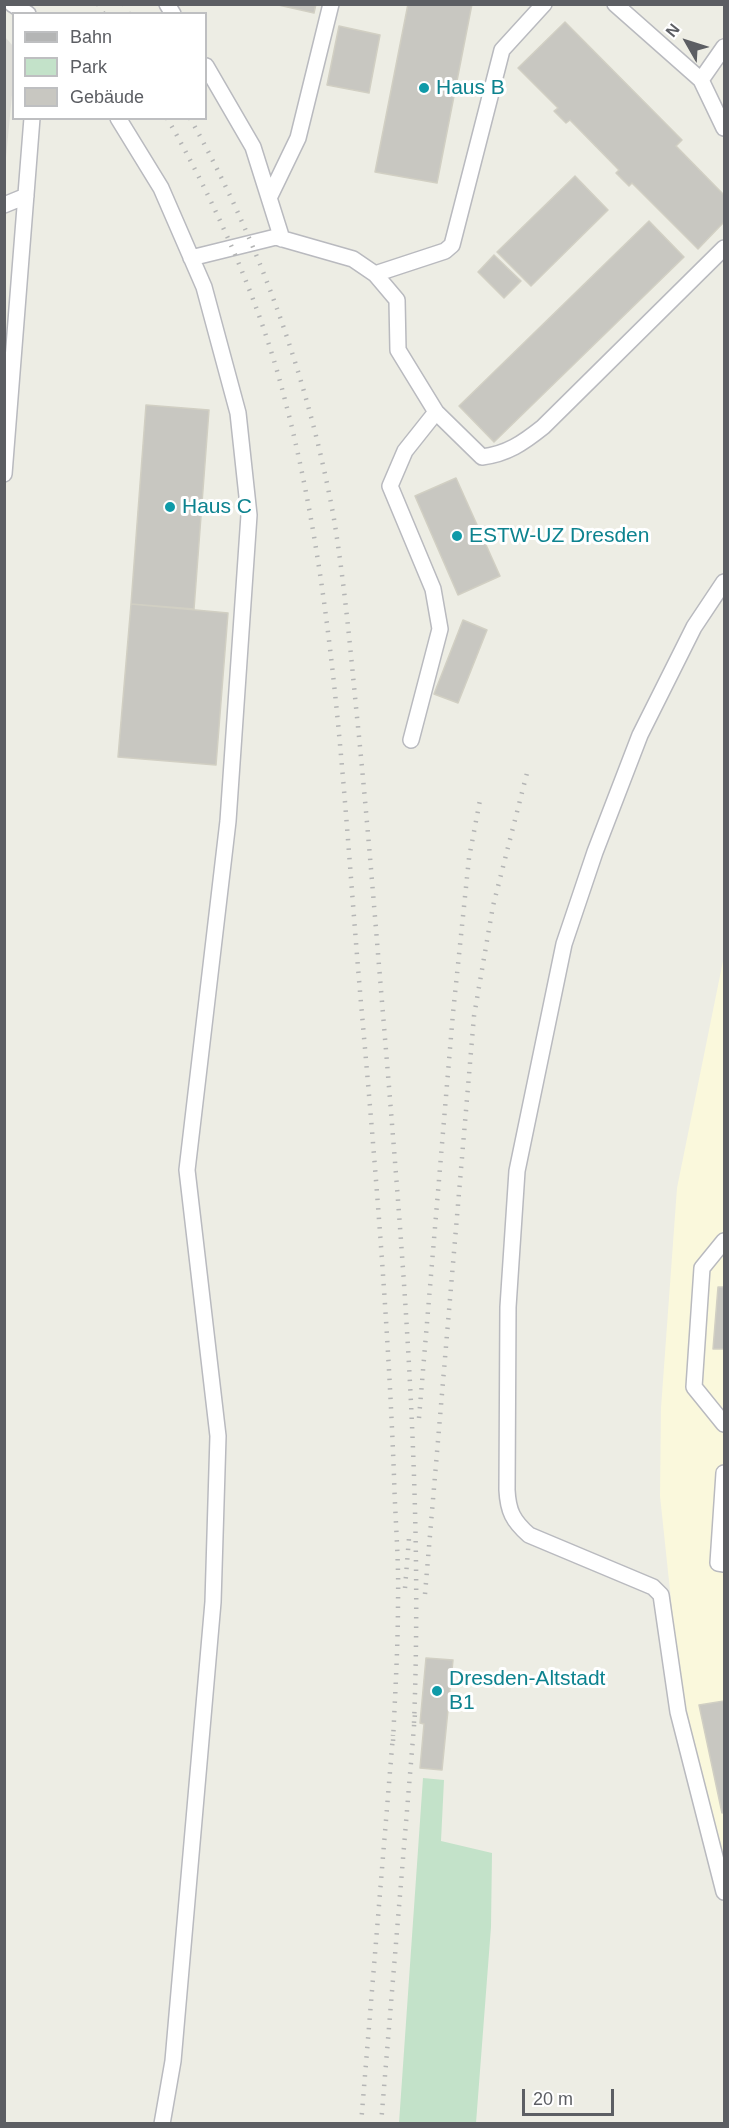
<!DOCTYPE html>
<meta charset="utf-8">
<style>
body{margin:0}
#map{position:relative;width:729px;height:2128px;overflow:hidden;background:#edede4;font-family:Arial,sans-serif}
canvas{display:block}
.frame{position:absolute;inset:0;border:6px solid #5c5e63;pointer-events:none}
.legend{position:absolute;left:12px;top:12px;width:195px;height:108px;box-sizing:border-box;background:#fff;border:2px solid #bebfc1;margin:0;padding:8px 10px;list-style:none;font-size:18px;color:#5c5e63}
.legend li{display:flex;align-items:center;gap:12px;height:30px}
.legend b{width:30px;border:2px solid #bebfc1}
.north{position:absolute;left:657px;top:12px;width:60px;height:60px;-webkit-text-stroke:4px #fff;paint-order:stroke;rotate:309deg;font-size:16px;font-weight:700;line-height:24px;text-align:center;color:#5c5e63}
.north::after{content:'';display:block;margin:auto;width:21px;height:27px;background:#5c5e63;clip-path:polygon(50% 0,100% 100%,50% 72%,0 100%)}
.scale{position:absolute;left:522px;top:2089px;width:92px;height:27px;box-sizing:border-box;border:3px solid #5c5e63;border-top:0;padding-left:8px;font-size:18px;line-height:21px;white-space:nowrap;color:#5c5e63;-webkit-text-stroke:4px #fff;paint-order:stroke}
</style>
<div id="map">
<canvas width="729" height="2128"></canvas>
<div class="frame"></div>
<ul class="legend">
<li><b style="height:8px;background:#b4b5b5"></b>Bahn</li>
<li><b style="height:16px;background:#c3e2c9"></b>Park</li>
<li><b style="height:16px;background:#c8c7c1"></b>Gebäude</li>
</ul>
<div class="north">N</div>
<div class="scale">20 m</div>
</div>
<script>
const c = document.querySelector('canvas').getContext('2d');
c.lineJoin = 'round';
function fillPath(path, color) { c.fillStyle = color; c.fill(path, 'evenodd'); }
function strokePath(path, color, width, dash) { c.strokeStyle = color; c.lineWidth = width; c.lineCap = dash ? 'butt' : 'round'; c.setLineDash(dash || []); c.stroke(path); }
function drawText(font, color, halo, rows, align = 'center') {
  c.font = font + ' Arial,sans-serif'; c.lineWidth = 6; c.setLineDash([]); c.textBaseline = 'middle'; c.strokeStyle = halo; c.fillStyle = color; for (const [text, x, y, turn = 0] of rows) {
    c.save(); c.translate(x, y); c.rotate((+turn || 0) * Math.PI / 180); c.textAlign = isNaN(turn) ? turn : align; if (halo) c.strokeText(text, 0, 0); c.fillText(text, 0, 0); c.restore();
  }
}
fillPath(new Path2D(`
 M724 956V1864L680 1685 660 1496 661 1408 677 1188Z`), '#faf8dc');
fillPath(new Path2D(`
 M5 37 13 46 14 74 5 168Z`), '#dfded8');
fillPath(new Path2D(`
 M423 1778 444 1780 441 1841 492 1853 491 1927 476 2123H399Z`), '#c3e2c9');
const building = new Path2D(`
 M274 4H316L314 13Z
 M408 4H472L437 183 375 172Z
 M565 22 682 140 676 146 724 195V222L698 249 632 183 629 186 616 173 619 170 570 120 566 123 554 111 558 108 518 68Z
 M339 26 380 35 369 93 327 85Z
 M575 176 608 210 531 286 497 252Z
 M649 221 684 257 494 442 459 406Z
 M494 255 521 281 504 298 478 272Z
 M146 405 209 410 194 609 131 604Z
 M456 478 500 576 458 595 415 496Z
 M131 604 228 613 216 765 118 757Z
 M463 620 487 630 458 703 434 694Z
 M718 1287H724V1349H713Z
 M426 1658 453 1660 442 1770 420 1768 424 1724 420 1723Z
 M724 1701V1812L722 1813 699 1705Z`);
fillPath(building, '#c8c7c1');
strokePath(building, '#d1cfc3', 1.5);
const lane = new Path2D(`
 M12 4 28 14
 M167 4 173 14
 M615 4 701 80
 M724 47 701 80 724 128
 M206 66 253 147 282 239
 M118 118 161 188 204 287 238 413 249 515 228 821 187 1170 218 1436 213 1602 173 2061 162 2124
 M270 196 298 138 331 4
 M4 205 26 196
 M191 258 276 237 353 259 375 274 397 300 398 350 436 412 482 457C507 454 523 443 543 427L724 248
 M375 274 445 251 452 245 502 50 544 4
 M4 474 32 118
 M724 582 694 627 640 735 595 852 564 944 517 1171 508 1307 507 1490C508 1511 513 1521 529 1535L653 1587 661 1595 678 1712 724 1892
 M411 740 440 629 433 589 390 486 405 451 436 412
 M724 1241 702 1268 694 1387 724 1424
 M724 1473 718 1563 724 1564`);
strokePath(lane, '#b9babf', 18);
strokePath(lane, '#fff', 15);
strokePath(new Path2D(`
 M98 4 104 14
 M124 4 129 14
 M167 118C213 198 257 296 281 385 336 586 343 797 361 1003 375 1161 388 1318 394 1476 395 1518 399 1559 398 1601 398 1648 395 1695 393 1742
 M190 118C259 241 309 381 334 519 344 581 350 644 356 707 367 813 375 919 384 1026 403 1258 423 1490 414 1723
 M419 1418 453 1013 469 858 480 800
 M405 1588 409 1538
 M425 1594 474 1016 493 906 528 769
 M361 2124 393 1735
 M381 2124 415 1714`), '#b4b5b5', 4.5, [1.5, 8]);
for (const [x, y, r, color] of [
 [424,88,6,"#0f9aa8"],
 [170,507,6,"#0f9aa8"],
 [457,536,6,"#0f9aa8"],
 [437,1691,6,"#0f9aa8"]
]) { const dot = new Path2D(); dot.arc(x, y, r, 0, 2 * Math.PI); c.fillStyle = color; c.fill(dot); strokePath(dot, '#fff', 2); }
drawText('21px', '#0d838f', '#fff', [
 ["Haus B",436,88],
 ["Haus C",182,507],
 ["ESTW-UZ Dresden",469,536],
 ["Dresden-Altstadt",449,1679],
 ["B1",449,1703]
], 'left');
</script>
